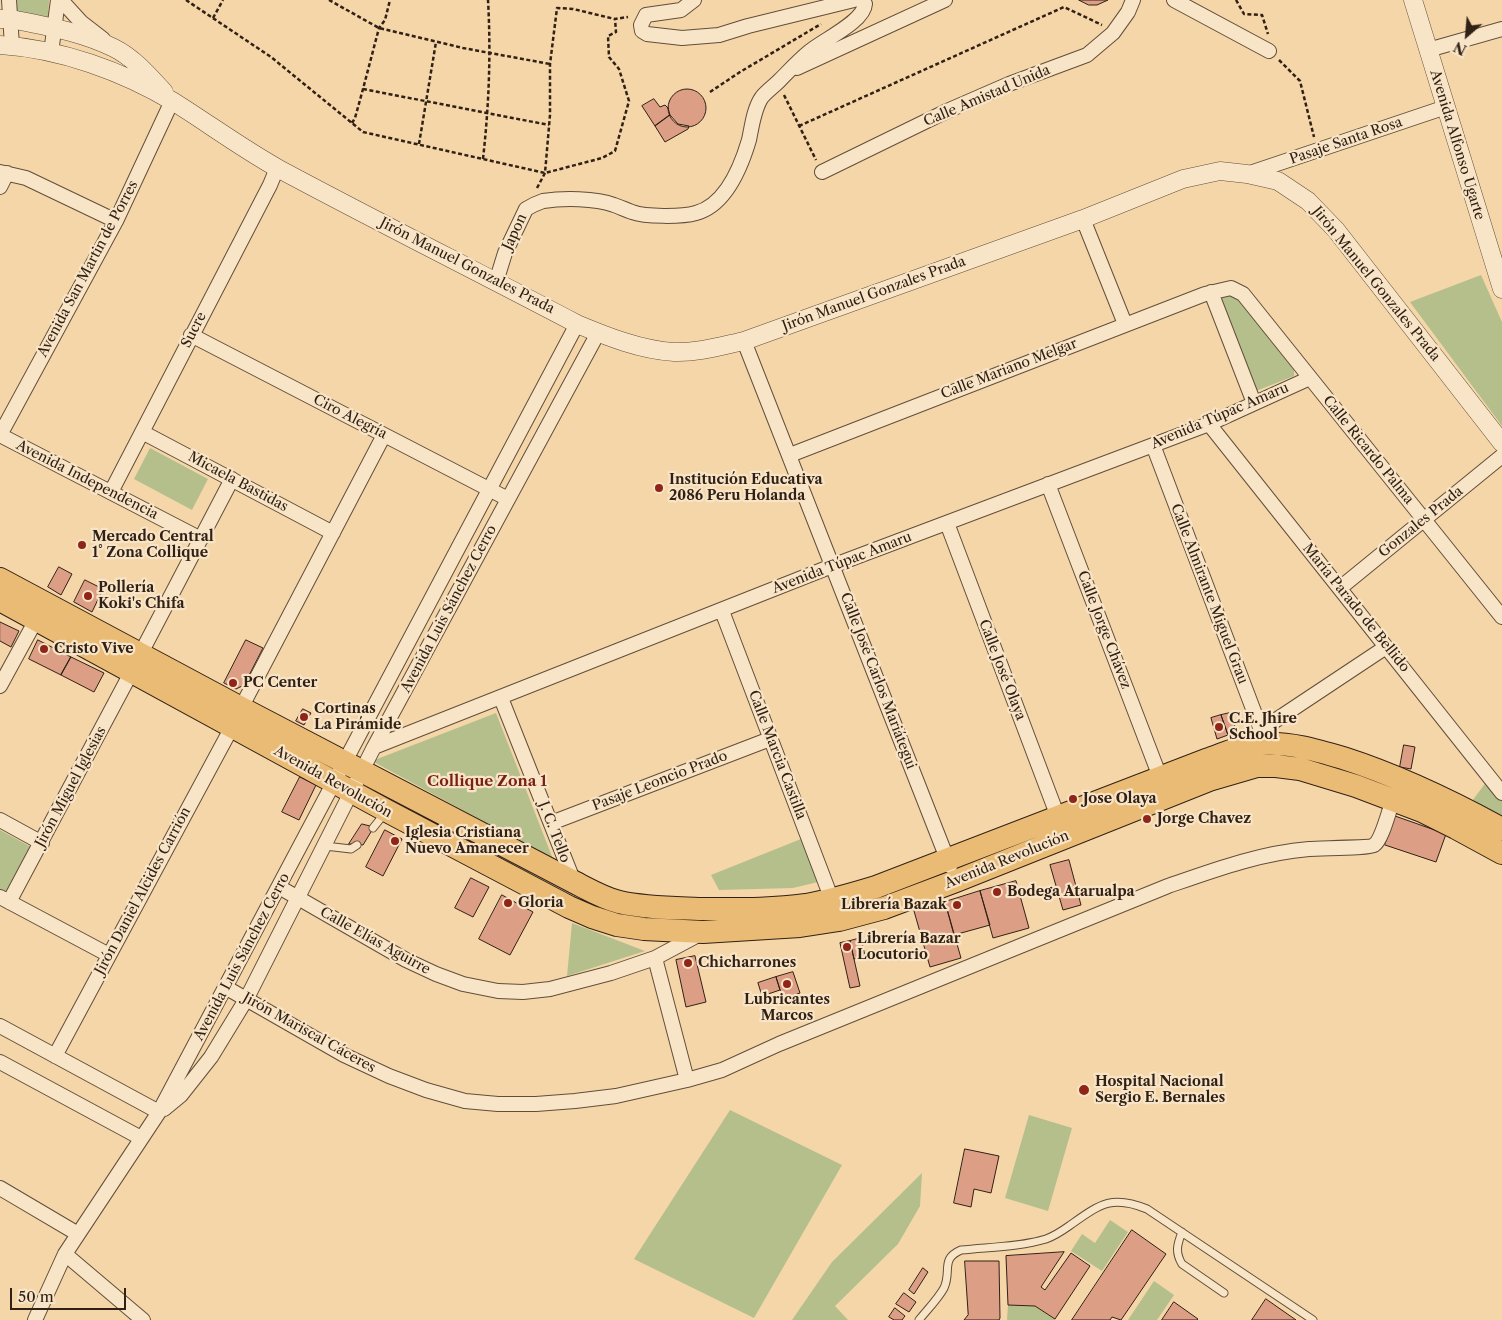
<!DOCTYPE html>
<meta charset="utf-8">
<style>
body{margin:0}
#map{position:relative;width:1502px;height:1320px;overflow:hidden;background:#f4d6a8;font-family:"Libre Caslon Text",serif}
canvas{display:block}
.north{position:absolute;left:1442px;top:10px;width:50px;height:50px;-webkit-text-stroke:4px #f8e4c6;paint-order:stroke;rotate:207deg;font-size:14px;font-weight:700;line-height:20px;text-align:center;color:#312015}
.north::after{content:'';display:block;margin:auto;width:18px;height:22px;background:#312015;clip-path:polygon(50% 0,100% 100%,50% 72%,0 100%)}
.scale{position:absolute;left:10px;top:1288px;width:116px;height:22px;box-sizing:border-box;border:2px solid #312015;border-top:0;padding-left:6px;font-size:15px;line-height:18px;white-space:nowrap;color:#312015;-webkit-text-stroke:4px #f8e4c6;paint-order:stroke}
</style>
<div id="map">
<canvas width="1502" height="1320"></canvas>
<div class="north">N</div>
<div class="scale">50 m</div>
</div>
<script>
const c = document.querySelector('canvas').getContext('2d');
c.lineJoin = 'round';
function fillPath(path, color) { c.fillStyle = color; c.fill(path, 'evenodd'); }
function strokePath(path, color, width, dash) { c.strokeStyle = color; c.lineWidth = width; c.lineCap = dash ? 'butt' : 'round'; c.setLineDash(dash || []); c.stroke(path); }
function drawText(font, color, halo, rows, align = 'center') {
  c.font = font + ' "Libre Caslon Text",serif'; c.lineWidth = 4.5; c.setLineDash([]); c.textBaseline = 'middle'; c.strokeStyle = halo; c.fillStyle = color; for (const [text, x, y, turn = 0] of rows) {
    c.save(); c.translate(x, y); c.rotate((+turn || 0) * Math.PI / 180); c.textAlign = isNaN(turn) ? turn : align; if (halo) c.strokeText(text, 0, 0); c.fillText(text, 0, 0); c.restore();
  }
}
fillPath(new Path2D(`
 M15 0H49L48 20 16 14Z
 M1481 275 1502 322V426L1410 302Z
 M1226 293 1243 301 1294 369V376L1256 391 1216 296Z
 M150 448 208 479 192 510 134 479Z
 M496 713 553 859 372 761Z
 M1487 781 1502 800V815L1472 801Z
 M0 830 31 847 6 892 0 889Z
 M801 839 818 882 793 888 719 890 711 875Z
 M572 923 645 951 567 976Z
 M730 1110 842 1165 754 1318 634 1259Z
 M1029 1115 1072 1128 1048 1211 1005 1198Z
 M922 1173 920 1206 898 1244 835 1306 848 1320H792L832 1262Z
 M1110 1220 1128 1232 1102 1271 1071 1251 1082 1234 1095 1243Z
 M1154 1281 1174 1295 1157 1320H1128Z
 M1008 1305 1035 1306 1056 1320H1007Z`), '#b5bf8c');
const building = new Path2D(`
 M1079 0H1108L1097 5H1089Z
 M668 108a19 19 0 1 1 38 0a19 19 0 1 1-38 0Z
 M654 99 660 107 665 105 668 108 670 115 655 126 642 106Z
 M670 115 678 124 689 126 688 129 665 142 655 126Z
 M59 567 72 574 61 595 48 587Z
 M85 580 103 589 92 612 74 602Z
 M0 622 19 631 11 647 0 641Z
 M38 640 71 657 61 675 29 659Z
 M246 640 263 648 244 685 236 689 224 683Z
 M71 657 104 673 94 692 61 675Z
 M303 709 311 713 304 725 296 721Z
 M1230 713 1237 732 1228 735 1221 715Z
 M1221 715 1228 735 1217 739 1211 718Z
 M1404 745 1415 747 1411 769 1400 767Z
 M300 777 316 785 299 820 282 812Z
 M1395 816 1446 834 1436 862 1385 845Z
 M362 824 374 827 363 845 349 844Z
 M385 830 402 839 383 876 366 867Z
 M1069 860 1081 905 1063 910 1050 865Z
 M471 878 489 887 473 917 455 908Z
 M1016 881 1029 928 993 938 980 891Z
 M980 891 990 925 954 935 945 902Z
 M502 895 533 912 510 955 479 939Z
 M945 902 961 958 930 967 914 911Z
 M861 938 865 956 854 959 850 941Z
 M850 941 860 986 850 988 840 943Z
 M695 956 706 1002 686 1007 676 960Z
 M793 972 800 993 783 999 776 977Z
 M776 977 780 990 762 996 758 983Z
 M965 1149 999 1156 991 1193 974 1189 971 1207 954 1203Z
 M1132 1230 1166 1254 1121 1320 1112 1317 1110 1320H1072Z
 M1064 1252 1041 1287 1045 1290 1071 1253 1090 1266 1055 1319 1035 1306 1008 1305 1006 1256Z
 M965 1261H999L1000 1318 999 1320H964L968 1315Z
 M923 1268 928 1272 914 1294 909 1290Z
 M904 1293 916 1302 909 1312 896 1304Z
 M1266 1299 1296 1320H1252Z
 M1174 1302 1198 1319 1197 1320H1162Z
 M895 1308 905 1316 902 1320H894L889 1317Z`);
fillPath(building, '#dd9e86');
strokePath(building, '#312015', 1);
const service = new Path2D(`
 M373 828 385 813
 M325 846 351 849 357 845
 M1182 1232C1177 1245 1175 1252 1182 1264L1224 1293
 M919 1320C927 1310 938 1299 944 1288 952 1271 940 1259 961 1250 988 1247 1020 1247 1046 1239 1054 1236 1062 1231 1069 1226 1099 1205 1111 1194 1147 1209L1313 1320`);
const minor = new Path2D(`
 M9 0 12 46
 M61 0 81 22 103 39
 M694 0 681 10 646 15 641 25 642 31 647 34 682 38 719 35 748 26 854 0
 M1174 0 1269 51
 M1428 50 1502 29
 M51 53 58 0
 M797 68 945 0
 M0 172 26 178 116 221
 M822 172 947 111 1009 84 1087 55 1113 33 1128 12 1133 0
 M1247 174 1446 107
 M0 187 7 173
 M1083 219 1125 324
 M496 282 505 253 526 209C531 206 537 203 543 201 563 198 595 198 614 205 620 207 626 210 632 212 645 217 682 217 696 213 726 205 741 167 749 140 752 126 754 108 762 97 767 91 774 86 779 81 789 71 798 61 809 52 821 41 864 22 865 4L861 0
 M1211 292 1254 403
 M191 335 508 499
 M744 341 950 866
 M1209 424 1502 793
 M142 432 333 533
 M0 435 116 221 172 101
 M0 435 201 539
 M1153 445 1261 730 1259 744
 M790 455 1205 294 1231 288 1243 294 1502 617
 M1048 484 1160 777
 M111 492 270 185 277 168
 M947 523 1058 817
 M1340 588 1502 456
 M722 611 832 900
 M141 653 232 479
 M0 686 36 620
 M501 698 574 882
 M241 708 384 435
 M1261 730 1386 647
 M374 747 832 566 1209 424 1310 378
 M0 820 42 843
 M551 823 770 739
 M279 887 406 960 436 974 463 984 498 991 523 992 550 989 611 973 655 958 700 934
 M0 897 109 955
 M9 902 132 671
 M655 958 687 1080
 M225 987 344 1055 389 1076 426 1090 465 1101 498 1104H536L575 1101 616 1096 687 1080 722 1070 779 1044 1168 886C1214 870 1260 853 1309 849 1319 848 1370 848 1374 845 1382 840 1389 810 1393 800
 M0 1026 159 1112
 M55 1056 232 727
 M0 1062 141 1138
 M164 1109 181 1095 211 1057 247 998 374 747 598 333
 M0 1188 78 1234
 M65 1254 143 1320
 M35 1320 65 1254 159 1112 577 324`);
const tertiary = new Path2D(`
 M1413 0 1502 289
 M0 19H11C46 26 82 32 114 48 134 58 149 76 164 92
 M0 45C61 49 122 71 174 102 209 124 243 149 279 169 378 222 478 272 577 324 608 337 641 350 674 352 698 353 721 346 744 341L1083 219 1183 179 1220 171 1247 174 1278 181 1308 201 1336 230 1502 443`);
const primary = new Path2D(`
 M0 579 241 708 574 882C588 889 603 898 619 902 645 908 673 908 699 909 734 909 771 910 806 905 830 901 853 894 876 887L1206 760C1224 754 1242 745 1261 744 1289 742 1316 750 1343 758 1399 776 1451 801 1502 829
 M0 600 387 811 569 907 592 917 617 925 644 929 703 932 800 926 839 920 884 908 956 881 1209 780 1257 766H1276L1300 769 1356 786 1422 811 1456 828 1502 853`);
strokePath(service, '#624e3a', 9);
strokePath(minor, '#624e3a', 16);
strokePath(tertiary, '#624e3a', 19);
strokePath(primary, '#312015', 24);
strokePath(new Path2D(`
 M186 0 271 57 363 132 545 173 602 158 615 151 629 101 619 69 609 57 608 36 616 32 615 19
 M329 0 379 28 463 48 550 64
 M1236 0 1244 14 1262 15 1268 34
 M213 18 223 0
 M1279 60 1300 81 1314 137
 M363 89 549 125
 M710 92 740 72 821 24
 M784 95 816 160
 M352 123 355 118 363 89 379 28 385 20 390 0
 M799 126 1064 7 1102 25
 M419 144 436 42
 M483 159C489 105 491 54 488 0
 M537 188 545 173 550 115V64L557 8 573 9 615 19 628 17`), '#312015', 2.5, [4, 2.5]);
strokePath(service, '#f8e4c6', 7);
strokePath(minor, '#f8e4c6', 14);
strokePath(tertiary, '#f8e4c6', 18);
strokePath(primary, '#eabb74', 22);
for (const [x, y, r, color] of [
 [659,488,5,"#8f2418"],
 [82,545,5,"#8f2418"],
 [88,596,5,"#8f2418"],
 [44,649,5,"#8f2418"],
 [233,683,5,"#8f2418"],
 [304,717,5,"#8f2418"],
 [1219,727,5,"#8f2418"],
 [1073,799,5,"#8f2418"],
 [1147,819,5,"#8f2418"],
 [395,841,5,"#8f2418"],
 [997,892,5,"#8f2418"],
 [508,903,5,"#8f2418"],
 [957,905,5,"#8f2418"],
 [847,947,5,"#8f2418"],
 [688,963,5,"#8f2418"],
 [787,984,5,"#8f2418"],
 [1084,1090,6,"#8f2418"]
]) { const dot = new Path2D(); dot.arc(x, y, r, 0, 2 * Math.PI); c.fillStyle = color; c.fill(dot); strokePath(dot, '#f8e4c6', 2); }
drawText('14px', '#312015', '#f8e4c6', [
 ["Calle Amistad Unida",987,96,-23],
 ["Pasaje Santa Rosa",1346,141,-19],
 ["Avenida Alfonso Ugarte",1457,145,73],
 ["Japon",515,232,-65],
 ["Jirón Manuel Gonzales Prada",467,266,27],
 ["Avenida San Martin de Porres",88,269,-62],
 ["Jirón Manuel Gonzales Prada",1376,284,51],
 ["Jirón Manuel Gonzales Prada",874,294,-20],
 ["Sucre",194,330,-63],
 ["Calle Mariano Melgar",1009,369,-21],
 ["Avenida Túpac Amaru",1220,416,-23],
 ["Ciro Alegría",350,417,27],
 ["Calle Ricardo Palma",1368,450,51],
 ["Avenida Independencia",87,480,27],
 ["Micaela Bastidas",238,482,28],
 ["Gonzales Prada",1421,522,-39],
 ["Avenida Túpac Amaru",842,563,-21],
 ["Calle Almirante Miguel Grau",1209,594,69],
 ["María Parado de Bellido",1356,608,51],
 ["Avenida Luis Sánchez Cerro",449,609,-62],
 ["Calle Jorge Chávez",1104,630,69],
 ["Calle José Olaya",1002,670,69],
 ["Calle José Carlos Mariátegui",878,681,69],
 ["Calle Marcia Castilla",777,755,69],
 ["Pasaje Leoncio Prado",660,781,-21],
 ["Avenida Revolución",333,782,29],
 ["Jirón Miguel Iglesias",71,787,-62],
 ["J. C. Tello",554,832,69],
 ["Avenida Revolución",1007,860,-22],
 ["Jirón Daniel Alcides Carrión",143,891,-62],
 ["Calle Elías Aguirre",375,941,29],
 ["Avenida Luis Sánchez Cerro",242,957,-62],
 ["Jirón Mariscal Cáceres",309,1033,29]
]);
drawText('bold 14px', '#312015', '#f8e4c6', [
 ["Institución Educativa",669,480],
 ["2086 Peru Holanda",669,496],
 ["Mercado Central",92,537],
 ["1° Zona Collique",92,553],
 ["Pollería",98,588],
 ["Koki's Chifa",98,604],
 ["Cristo Vive",54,649],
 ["PC Center",243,683],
 ["Cortinas",314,709],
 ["La Pirámide",314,725],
 ["C.E. Jhire",1229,719],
 ["School",1229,735],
 ["Jose Olaya",1083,799],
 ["Jorge Chavez",1157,819],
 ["Iglesia Cristiana",405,833],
 ["Nuevo Amanecer",405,849],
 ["Bodega Atarualpa",1007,892],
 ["Gloria",518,903],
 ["Librería Bazak",947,905,"right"],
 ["Librería Bazar",857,939],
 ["Locutorio",857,955],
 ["Chicharrones",698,963],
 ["Lubricantes",787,1000,"center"],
 ["Marcos",787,1016,"center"],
 ["Hospital Nacional",1095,1082],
 ["Sergio E. Bernales",1095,1098]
], 'left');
drawText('bold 15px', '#7a1f14', '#f8e4c6', [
 ["Collique Zona 1",487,782]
]);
</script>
